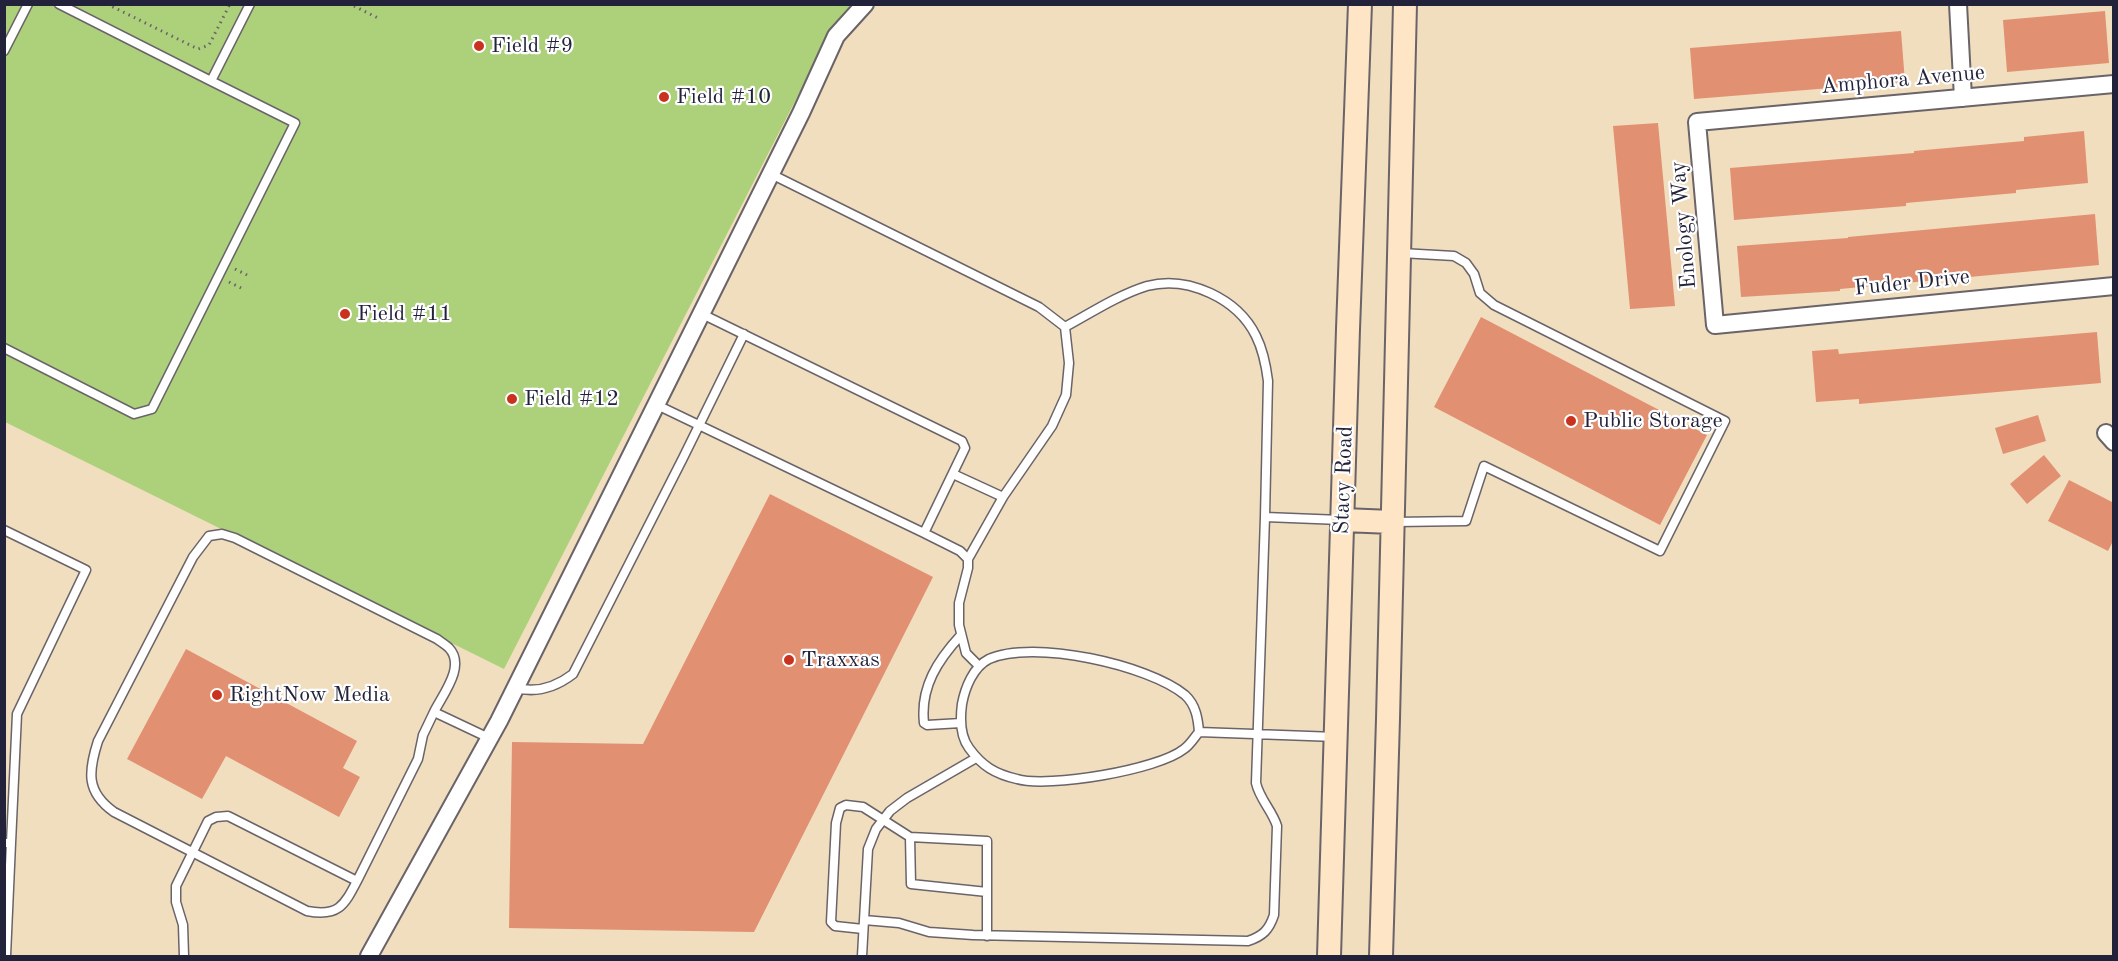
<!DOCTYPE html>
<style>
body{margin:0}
#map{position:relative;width:2118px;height:961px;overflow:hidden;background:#f1debf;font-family:"Old Standard TT",serif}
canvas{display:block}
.frame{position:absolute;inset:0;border:6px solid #22223b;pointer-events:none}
</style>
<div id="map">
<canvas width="2118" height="961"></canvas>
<div class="frame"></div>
</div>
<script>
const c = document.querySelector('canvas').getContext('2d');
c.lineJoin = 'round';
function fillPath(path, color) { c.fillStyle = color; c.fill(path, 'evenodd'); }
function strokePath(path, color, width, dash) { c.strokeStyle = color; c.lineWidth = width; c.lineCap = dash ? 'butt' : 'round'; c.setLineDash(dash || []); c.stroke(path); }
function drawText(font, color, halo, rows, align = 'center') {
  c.font = font + ' "Old Standard TT",serif'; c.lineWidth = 4.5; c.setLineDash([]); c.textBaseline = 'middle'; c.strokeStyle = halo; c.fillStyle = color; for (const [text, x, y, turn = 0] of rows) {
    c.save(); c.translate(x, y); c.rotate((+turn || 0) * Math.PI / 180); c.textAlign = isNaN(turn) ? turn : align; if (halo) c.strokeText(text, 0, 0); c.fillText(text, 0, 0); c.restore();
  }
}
fillPath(new Path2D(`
 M4 5H851L831 31 504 669 5 422Z`), '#add17b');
fillPath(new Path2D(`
 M2105 11 2109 63 2007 72 2003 20Z
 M1901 31 1905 82 1694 99 1690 48Z
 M1658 123 1675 306 1630 309 1613 126Z
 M2084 131 2088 183 2016 190V193L1906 203V206L1734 220 1730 168 1914 153V151L2024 141V137Z
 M2095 214 2099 265 1840 289V291L1741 297 1737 246 1848 238V237Z
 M1481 317 1707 435 1660 525 1434 407Z
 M2097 332 2101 383 1859 404V399L1816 402 1812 351 1838 349 1839 354Z
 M2038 415 2046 441 2003 454 1995 428Z
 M2044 455 2061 476 2027 504 2010 484Z
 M2069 480 2114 503V539L2108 551 2048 521Z
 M770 494 933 577 754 932 509 928 512 742 643 744Z
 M186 649 357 741 343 768 360 777 339 817 226 756 202 799 127 759Z`), '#e29072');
const lane = new Path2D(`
 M59 4 211 81 250 4
 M4 51 28 4
 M771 174 1039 307 1065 327C1091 313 1118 295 1147 286 1188 275 1238 299 1256 336 1263 350 1266 365 1268 381L1265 517
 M4 348 134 414 152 409 295 123 211 81
 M657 405 924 533 965 448 962 441 702 314
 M953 474 1003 497
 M1395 522 1466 521 1484 466 1660 551 1725 421 1494 305 1480 293 1474 274 1466 263 1454 256 1401 253
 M4 530 86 570 17 714 11 843H4
 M924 533 960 551 968 559V568L959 603V625L966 653 979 666
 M968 559 1003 497 1052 426 1066 395 1069 363 1065 327
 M516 688C536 693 556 687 573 674L683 458 744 334
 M961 723 927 725 924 723C920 687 938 660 961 635
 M1199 732C1198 719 1196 705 1185 695 1149 665 1033 639 989 659 973 667 965 688 962 704 960 719 960 736 969 748 982 766 995 774 1017 779 1048 788 1158 770 1184 749 1190 745 1194 738 1199 732L1336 737
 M910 837 911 884 987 892
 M357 881C344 906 338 917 307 911L114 812C86 792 88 772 98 741L193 557 209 536 222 534 235 538 437 639C441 642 446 645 449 648 466 666 443 694 434 712
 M864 920 899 923 929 932 973 935 1248 941C1263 936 1269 930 1274 915L1277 826C1272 810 1260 800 1256 783L1265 517 1341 520
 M863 929 835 926 831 922 836 823 840 808 846 805 863 807 910 837 987 841V936
 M6 956 11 843
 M184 956 183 925 176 902V886L208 821 216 817 228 816 357 881 418 759 423 735 434 712 489 738
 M862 956 868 849 876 829 890 811 907 798 976 758`);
const street = new Path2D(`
 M1958 4 1963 98
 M2114 84 1697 122 1715 325 2114 286
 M2106 433 2114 442
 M369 956 499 721 801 113 836 36 865 4`);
const secondary = new Path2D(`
 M1343 520 1392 522
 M1329 956 1348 329 1360 4
 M1381 956 1388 719 1405 4`);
strokePath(lane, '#6a6469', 11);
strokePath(street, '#6a6469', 20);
strokePath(secondary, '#6a6469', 26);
strokePath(new Path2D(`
 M107 4 198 49 209 45 230 4
 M354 6 378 18
 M4 200 7 196
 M235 269 247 275
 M229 282 241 288`), '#6a6469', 3, [1.5, 4.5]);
strokePath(lane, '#fff', 8);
strokePath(street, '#fff', 16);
strokePath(secondary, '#fde5c5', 22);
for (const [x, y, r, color] of [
 [479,46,6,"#c8321e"],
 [664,97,6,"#c8321e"],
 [345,314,6,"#c8321e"],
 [512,399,6,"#c8321e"],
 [1571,421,6,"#c8321e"],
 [789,660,6,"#c8321e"],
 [217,695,6,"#c8321e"]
]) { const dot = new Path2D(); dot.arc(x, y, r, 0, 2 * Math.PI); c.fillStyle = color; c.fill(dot); strokePath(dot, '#fff', 2); }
drawText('22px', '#22223b', '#fff', [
 ["Field #9",491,46],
 ["Field #10",676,97],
 ["Field #11",357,314],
 ["Field #12",524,399],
 ["Public Storage",1583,421],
 ["Traxxas",801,660],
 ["RightNow Media",229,695]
], 'left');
drawText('22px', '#22223b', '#fff', [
 ["Amphora Avenue",1903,80,-5],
 ["Enology Way",1684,225,-95],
 ["Fuder Drive",1912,283,-6],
 ["Stacy Road",1344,480,-88]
]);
</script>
